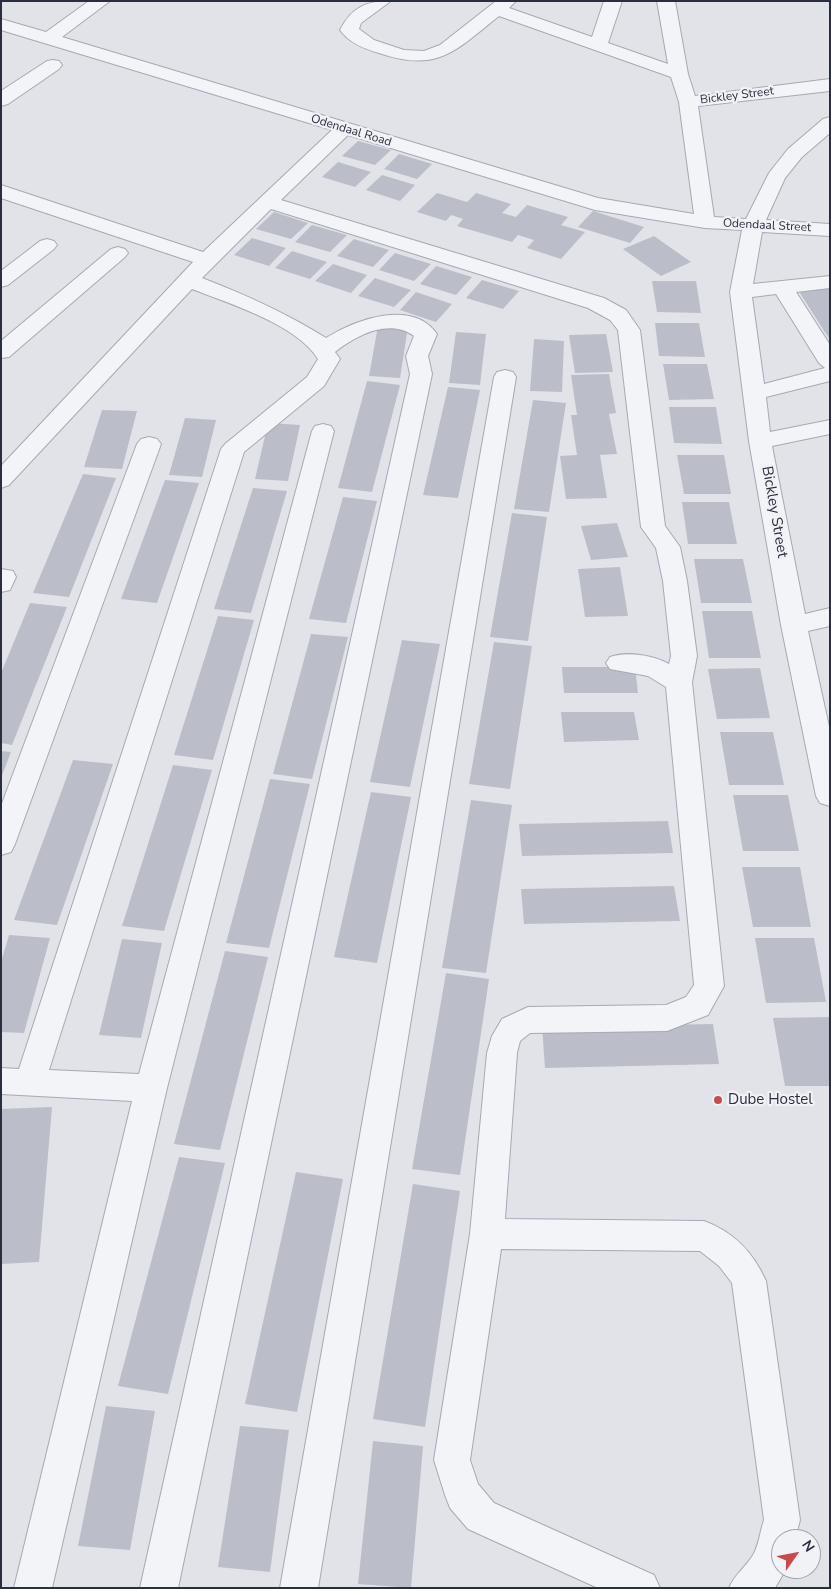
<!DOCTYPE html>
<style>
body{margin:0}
#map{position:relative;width:831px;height:1589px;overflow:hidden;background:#e1e3e9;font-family:"Nunito Sans",sans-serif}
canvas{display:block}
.frame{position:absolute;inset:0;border:2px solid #2a2f40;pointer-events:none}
.north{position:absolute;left:771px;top:1529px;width:50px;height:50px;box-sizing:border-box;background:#f0f2f6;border:1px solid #a1a4ad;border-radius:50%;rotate:57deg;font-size:14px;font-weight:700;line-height:20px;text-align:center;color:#2a2f40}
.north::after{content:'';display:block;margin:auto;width:18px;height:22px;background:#c94a4d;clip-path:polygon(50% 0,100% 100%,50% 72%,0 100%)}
</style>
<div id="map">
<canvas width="831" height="1589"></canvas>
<div class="frame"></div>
<div class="north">N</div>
</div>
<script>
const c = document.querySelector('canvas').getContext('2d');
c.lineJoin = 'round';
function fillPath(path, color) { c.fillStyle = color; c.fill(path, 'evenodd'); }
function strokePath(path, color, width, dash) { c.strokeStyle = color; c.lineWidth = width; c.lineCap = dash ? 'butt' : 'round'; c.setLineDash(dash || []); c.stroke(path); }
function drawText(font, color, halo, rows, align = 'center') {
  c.font = font + ' "Nunito Sans",sans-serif'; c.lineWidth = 4.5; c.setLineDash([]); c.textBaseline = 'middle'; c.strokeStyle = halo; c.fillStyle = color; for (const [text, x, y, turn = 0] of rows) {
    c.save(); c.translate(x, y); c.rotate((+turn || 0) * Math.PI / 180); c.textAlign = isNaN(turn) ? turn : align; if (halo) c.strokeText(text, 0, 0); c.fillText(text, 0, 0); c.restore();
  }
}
fillPath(new Path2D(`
 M358 141 391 150 375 165 342 156Z
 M399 154 432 164 417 179 384 169Z
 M338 162 371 172 355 187 322 177Z
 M382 175 415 185 400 201 366 190Z
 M437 193 467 202 476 193 511 204 502 213 516 217 527 205 568 217 561 225 585 232 561 259 527 248 534 240 518 235 512 242 457 226 463 219 451 215 446 221 417 212Z
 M593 211 644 227 630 243 578 227Z
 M274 212 308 223 291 239 256 229Z
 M312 225 347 235 330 252 295 242Z
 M654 236 691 262 661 276 623 249Z
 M252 238 286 248 269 266 234 255Z
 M354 239 389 250 373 267 337 256Z
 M292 251 327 262 310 279 275 268Z
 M395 253 431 264 414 281 379 270Z
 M333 264 367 275 351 293 315 281Z
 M436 266 472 277 456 295 420 284Z
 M375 278 411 290 394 307 358 296Z
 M482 280 519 291 503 309 466 298Z
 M652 281H696L701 313 657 312Z
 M830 286V340L798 290Z
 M416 292 452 304 436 322 400 310Z
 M655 323H699L705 357 659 356Z
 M378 326 408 327 400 378 369 376Z
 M456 332 486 334 480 385 449 383Z
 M606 334 613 372 575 373 569 335Z
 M534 339 564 341 562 392 530 391Z
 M663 364H707L714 399 669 400Z
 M609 374 616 413 609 414 617 454 600 455 607 498 566 499 560 456 577 455 571 415H577L571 375Z
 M367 381 400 385 372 492 338 488Z
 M448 387 480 390 458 498 423 495Z
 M533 400 566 403 549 512 514 509Z
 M669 407H716L722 444 674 443Z
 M102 410 137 411 122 469 84 467Z
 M185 418 216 420 202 477 169 475Z
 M268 423 300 425 288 481 255 479Z
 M677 455H724L731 494H684Z
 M83 474 116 478 69 597 33 593Z
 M165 480 199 483 157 603 121 599Z
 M253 488 287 491 251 613 214 609Z
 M343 497 377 501 346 623 309 619Z
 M682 502H729L737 544H688Z
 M512 513 547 517 528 641 490 637Z
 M617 523 628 557 591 560 581 526Z
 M694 559H743L752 603H701Z
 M620 567 628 616 585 617 578 569Z
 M30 603 67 607 12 745 1 743V673Z
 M702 611H752L761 658H709Z
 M218 616 254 620 213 760 174 755Z
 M311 634 348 637 312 779 273 774Z
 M402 640 440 644 410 787 370 782Z
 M494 642 532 646 510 789 469 784Z
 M562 667H635L638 693H564Z
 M760 668 770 718 717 719 708 669Z
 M561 712H634L639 740 564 742Z
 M720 732H773L784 785H729Z
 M1 751 11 752 1 778Z
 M73 760 113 764 57 925 14 920Z
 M173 765 212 770 164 931 122 926Z
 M270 779 310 784 269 948 226 943Z
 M371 792 411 797 377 963 334 957Z
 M733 795H788L799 851H743Z
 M471 800 512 805 486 973 442 968Z
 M668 821 673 853 522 856 519 824Z
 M742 867H800L811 927H753Z
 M674 886 680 921 524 924 521 889Z
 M9 935 50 938 24 1033 1 1032V962Z
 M755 938H814L826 1002 766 1003Z
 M122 939 162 943 141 1038 99 1035Z
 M225 951 268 957 220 1150 174 1144Z
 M446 973 489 979 460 1175 412 1169Z
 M830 1017V1086H785L773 1018Z
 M713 1024 719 1064 545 1068 542 1027Z
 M52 1107 39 1262 1 1264V1109Z
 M179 1157 225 1163 168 1394 118 1386Z
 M296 1172 343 1179 297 1412 245 1404Z
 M413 1184 460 1191 425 1427 373 1419Z
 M106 1406 155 1411 130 1550 78 1546Z
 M240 1426 289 1430 270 1572 218 1567Z
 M373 1441 423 1446 411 1588 358 1584Z`), '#bbbec9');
const minor = new Path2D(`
 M89 1H110L62 37 598 198 694 214 679 102 671 77 499 16C455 51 438 73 379 53 365 49 349 43 340 30 352 7 366 1 391 1L361 23 359 29 374 40 404 50 424 51 440 45 496 1H516L509 8 592 37 604 1H622L608 43 668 64 657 1H675L688 74 695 96 830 79V91L698 106 714 217 746 219 769 173 788 149 823 119 830 117V133L802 157 785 178 766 220 830 224V236L762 232 753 284 830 276V288L796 292 830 345V381L766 397 770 432 830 420V434L772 446 805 614 830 608V626L808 631 830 731V806L820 803 816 796 781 625 749 441 730 292 742 230 705 228 595 210 348 135 281 200 604 298 626 310 640 330 665 526 680 547 687 581 697 656 692 682 724 986 708 1015 667 1031 530 1033 520 1041 517 1053 505 1219 704 1221C734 1232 753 1252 766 1281L800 1520 795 1539H781V1569H786L775 1588H729C735 1574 745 1568 753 1555 759 1545 760 1531 764 1520L732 1283 719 1266 700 1251 501 1249 470 1460 478 1484 494 1503 654 1575 660 1588H598L468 1529 450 1508 445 1495 434 1460 470 1234 487 1053 492 1036 502 1019 528 1007 666 1005 686 997 694 985 666 687 648 676 610 669 606 663 610 657C627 651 654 655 669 664L671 656 663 581 656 548 641 527 618 330 610 320 588 308 271 209 202 278C246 295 286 313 326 338 355 320 412 298 437 334L428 356 432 374 178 1588H140L410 374 406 356 414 336C389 318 357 335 335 352L340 359 324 386 244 452 49 1070 139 1074 312 431 315 426 323 424 331 426 334 431 167 1088 52 1588H14L132 1101 1 1094V1068L19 1069 221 449 225 444 307 377 318 359C296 324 230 304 192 289L9 485 1 488V466L193 262 1 198V185L203 252 332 130 1 30V19L46 32ZM776 294 819 363 825 368 764 384 752 297Z
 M53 60 59 61 62 65 59 69 8 104 1 106V91L47 61Z
 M47 239 54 241 57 245 54 249 8 285 1 287V271L40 241Z
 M118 247 125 249 128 253 125 257 9 357 1 358V341L111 249Z
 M505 370 513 372 516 377 318 1588H280L494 377 497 372Z
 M149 437 157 439 161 444 15 844 11 852 1 855V806L137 444 141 439Z
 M1 569 13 571 16 577 10 590 1 592Z`);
strokePath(minor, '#a6a9b3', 2);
fillPath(minor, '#f3f4f7');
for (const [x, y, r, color] of [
 [718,1100,5,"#c94a4d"]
]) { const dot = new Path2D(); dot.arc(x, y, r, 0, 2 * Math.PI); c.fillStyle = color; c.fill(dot); strokePath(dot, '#f0f2f6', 2); }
drawText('12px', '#2a2f40', '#f0f2f6', [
 ["Bickley Street",737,96,-7],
 ["Odendaal Road",351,131,17],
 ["Odendaal Street",767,226,3]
]);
drawText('15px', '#2a2f40', '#f0f2f6', [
 ["Bickley Street",774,512,80]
]);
drawText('15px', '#2a2f40', '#f0f2f6', [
 ["Dube Hostel",728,1100]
], 'left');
</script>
